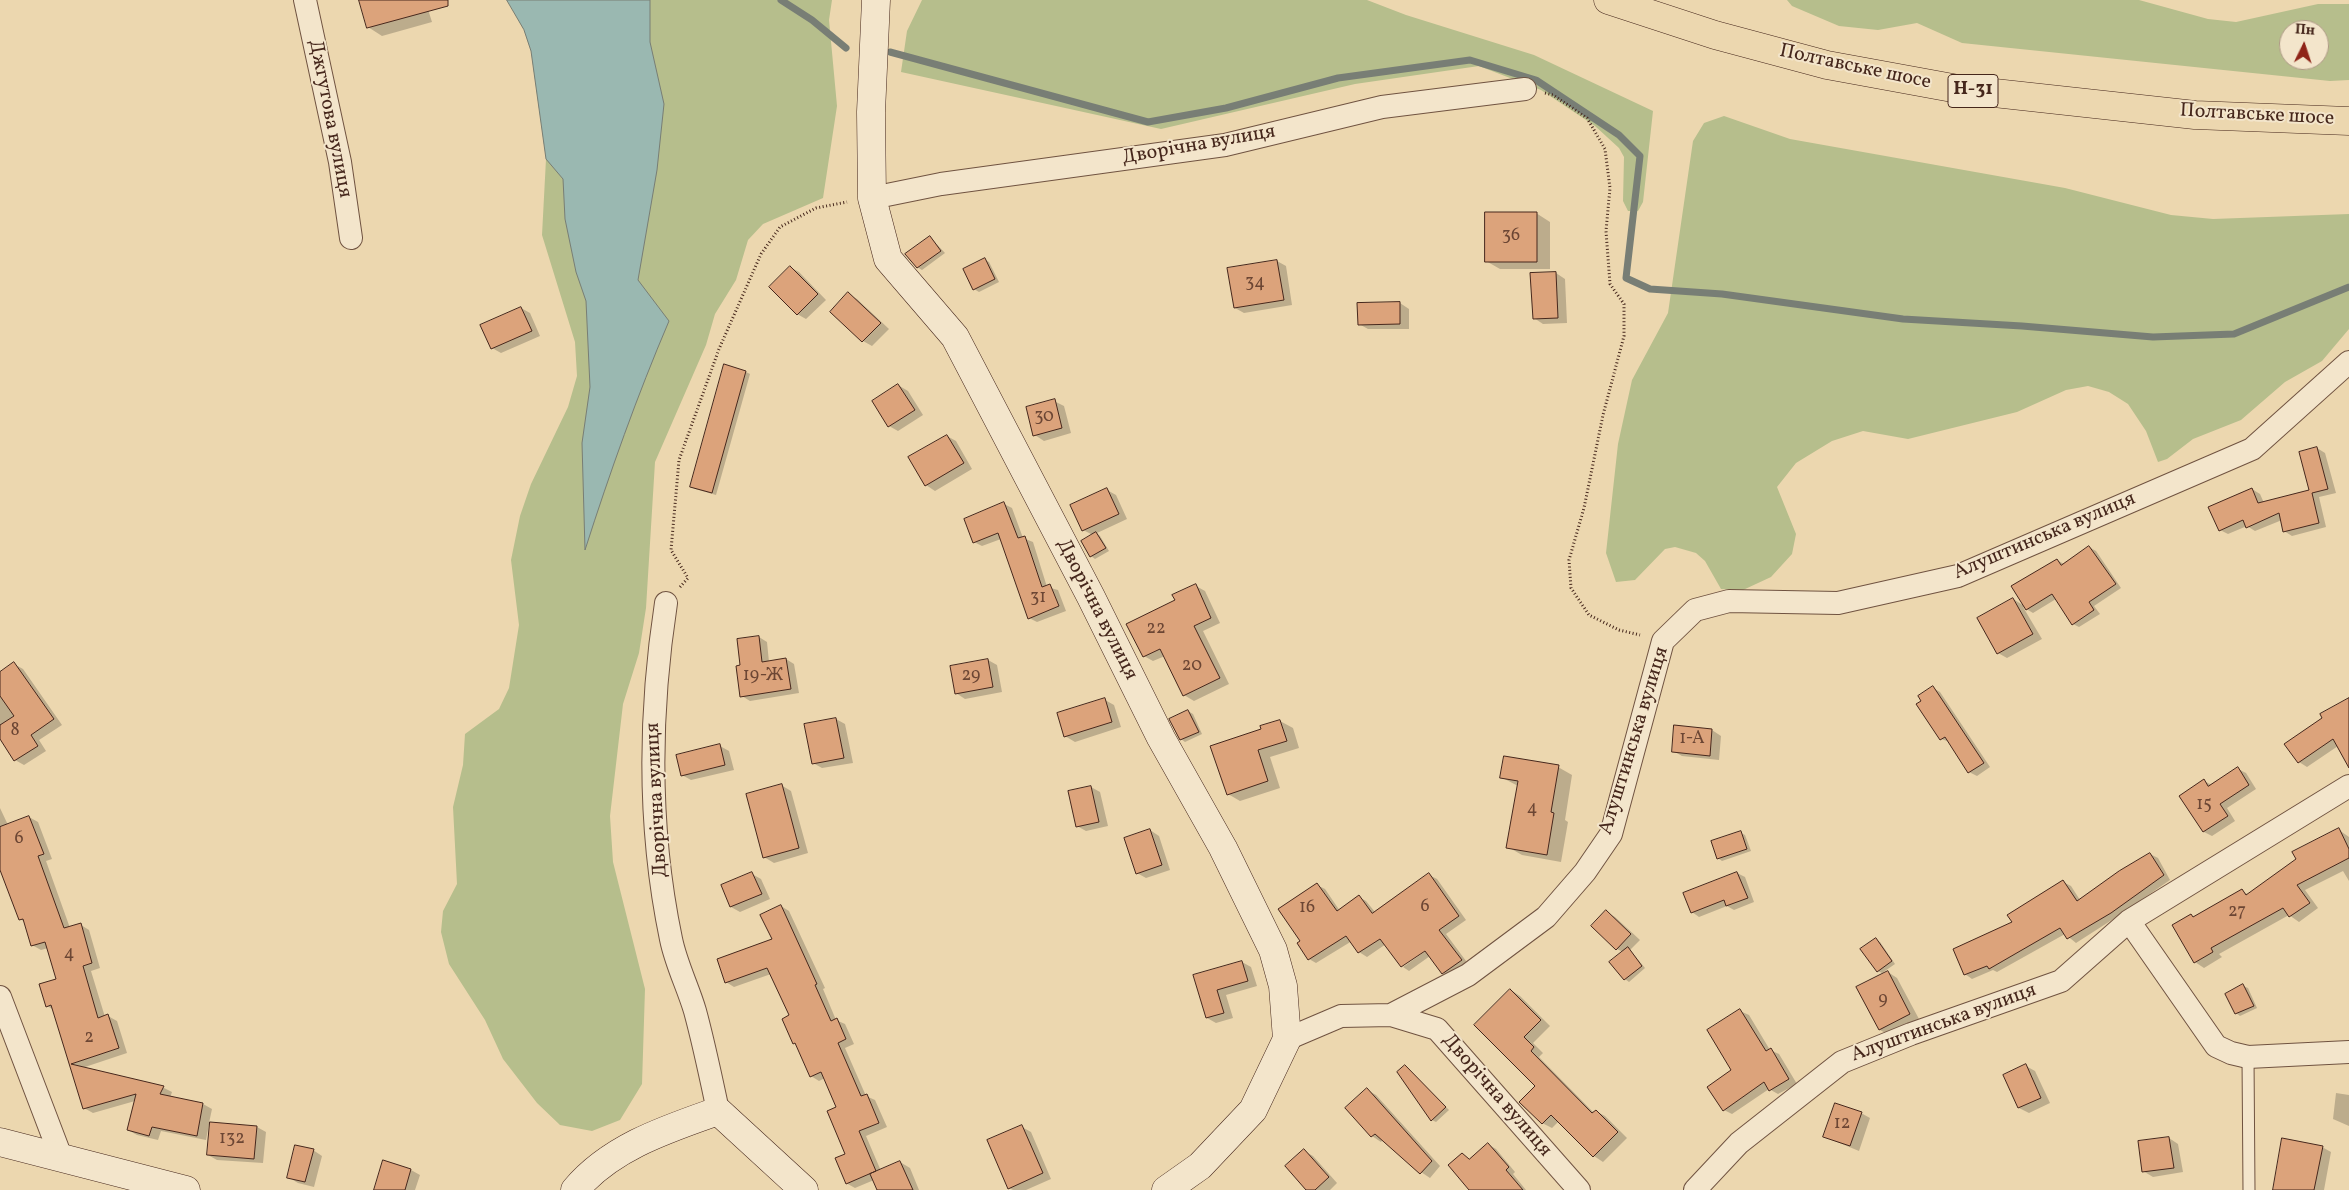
<!DOCTYPE html>
<meta charset="utf-8">
<style>
body{margin:0}
#map{position:relative;width:2349px;height:1190px;overflow:hidden;background:#ecd7af;font-family:Vollkorn,serif}
canvas{display:block}
.north{position:absolute;left:2279px;top:20px;width:50px;height:50px;box-sizing:border-box;background:#f3e5cb;border:1px solid #ae9985;border-radius:50%;rotate:4deg;font-size:14px;font-weight:700;line-height:20px;text-align:center;color:#46271c}
.north::after{content:'';display:block;margin:auto;width:18px;height:22px;background:#8f2418;clip-path:polygon(50% 0,100% 100%,50% 72%,0 100%)}
</style>
<div id="map">
<canvas width="2349" height="1190"></canvas>
<div class="north">Пн</div>
</div>
<script>
const c = document.querySelector('canvas').getContext('2d');
c.lineJoin = 'round';
function fillPath(path, color) { c.fillStyle = color; c.fill(path, 'evenodd'); }
function strokePath(path, color, width, dash) { c.strokeStyle = color; c.lineWidth = width; c.lineCap = dash ? 'butt' : 'round'; c.setLineDash(dash || []); c.stroke(path); }
function drawText(font, color, halo, rows, align = 'center') {
  c.font = font + ' Vollkorn,serif'; c.lineWidth = 4; c.setLineDash([]); c.textBaseline = 'middle'; c.strokeStyle = halo; c.fillStyle = color; for (const [text, x, y, turn = 0] of rows) {
    c.save(); c.translate(x, y); c.rotate((+turn || 0) * Math.PI / 180); c.textAlign = isNaN(turn) ? turn : align; if (halo) c.strokeText(text, 0, 0); c.fillText(text, 0, 0); c.restore();
  }
}
fillPath(new Path2D(`
 M507 0H832L829 20 837 106 823 198 763 224 748 240 736 280 715 314 706 345 655 462 646 608 639 653 623 704 610 816 613 862 645 989 642 1084 620 1120 592 1131 560 1125 537 1103 503 1059 485 1020 449 964 441 932 443 911 457 884 453 807 463 765 465 734 499 709 509 688 519 625 511 560 520 516 531 484 568 407 577 376 575 342 542 235 546 159 531 51 524 30Z
 M922 0H1367L1406 15 1534 55 1653 111 1643 202 1638 211H1628L1623 201 1624 157 1619 148 1595 126 1541 90 1479 66 1355 84 1161 129 901 72 907 31Z
 M1787 0H2139L2208 19 2236 22 2318 4H2349V80L2330 81 1962 43 1917 23 1878 30 1839 26 1792 6ZM2289 30H2319V60H2289Z
 M1724 116 1790 139 2065 188 2171 215 2213 219 2349 214V329L2322 361 2285 382 2241 420 2193 439 2167 459 2158 462 2146 431 2128 404 2109 392 2088 386 2066 390 2017 412 1908 439 1863 431 1832 441 1796 463 1777 487 1796 534 1792 554 1771 577 1743 590 1721 589 1705 561 1696 553 1675 547 1665 549 1635 580 1616 582 1606 553 1618 444 1632 380 1668 313 1693 141 1704 123Z`), '#b6be8c');
const water = new Path2D(`
 M507 0H650V42L664 104 657 170 638 280 669 321C637 396 610 472 585 550L582 443 590 387 586 301 576 272 565 219 563 179 546 159 531 51 524 30Z`);
fillPath(water, '#9ab8b1');
strokePath(water, '#787e75', 1);
fillPath(new Path2D(`
 M360 0H425L432 22 382 36 368 27Z
 M1536 213 1550 222V269H1500L1486 261Z
 M930 237 945 253 922 270 917 267Z
 M985 260 989 262 999 282 979 292 974 289Z
 M1277 261 1286 266 1292 305 1244 313 1235 308Z
 M790 267 799 272 826 300 806 319 797 314Z
 M1556 273 1565 279 1567 323 1543 324 1534 318Z
 M848 294 857 299 889 329 872 346 863 341 831 311Z
 M1400 303 1409 309V329H1368L1359 324Z
 M521 308 530 313 540 336 501 353 492 348Z
 M746 372 750 374 716 495 695 489 691 487Z
 M898 385 908 391 923 415 898 431 889 426Z
 M1054 401 1064 406 1071 433 1044 441 1035 435Z
 M947 436 956 441 972 469 935 491 926 485Z
 M2317 448 2325 453 2336 493 2319 497 2326 527 2292 536 2284 531 2282 520 2255 531 2247 526 2228 534 2220 530 2252 489 2260 494 2264 503 2311 491Z
 M1107 490 1116 495 1127 519 1097 533 1100 536 1109 551 1095 559 1091 556 1093 535 1083 530Z
 M1004 504 1012 508 1023 538 1033 542 1047 587 1058 590 1066 611 1037 622 1029 618 1001 539 982 546 974 542Z
 M2089 547 2096 551 2121 588 2094 606 2100 614 2079 627 2073 624 2056 599 2033 613 2023 607 2042 639 2007 658 1998 653 2013 599 2026 607 2057 560 2064 564Z
 M1196 586 1205 591 1220 623 1203 631 1229 684 1194 701 1184 695 1165 656 1153 661 1144 656 1176 601Z
 M759 637 767 642 769 662 786 659 794 664 799 693 750 701 742 696V666Z
 M988 660 997 665 1002 692 965 699 956 693Z
 M14 664 23 669 62 725 39 740 46 751 24 765 15 760 0 737V674Z
 M1933 688 1940 692 1990 767 1977 776 1969 772 1950 742 1941 739 1923 701Z
 M1105 700 1114 705 1121 727 1075 742 1065 736Z
 M2349 700V758L2338 746 2307 767 2299 762 2286 744Z
 M1188 711 1193 714 1202 734 1185 742 1181 739Z
 M836 719 845 724 853 763 822 768 813 763Z
 M1280 721 1293 728 1299 748 1270 757 1280 788 1240 801 1228 794 1263 730Z
 M1675 727 1712 730 1721 736 1719 760 1682 756 1673 751Z
 M720 746 729 751 734 770 691 780 682 775Z
 M1558 767 1572 775 1565 820 1568 822 1561 862 1522 855 1508 847 1518 786 1501 777Z
 M2238 769 2246 773 2256 789 2227 808 2235 821 2212 836 2204 832 2181 796 2204 781 2212 785Z
 M781 785 791 791 808 853 774 863 764 857Z
 M1091 787 1100 792 1108 826 1086 831 1077 826 1070 792Z
 M0 808 8 825 29 817 38 822 52 859 46 861 70 928 81 925 89 930 100 968 91 971 105 1017 108 1016 117 1021 127 1053 82 1068 164 1088 172 1092 170 1098 203 1104 212 1109 209 1123 257 1127 266 1132 263 1163 217 1160 208 1155 211 1125 209 1124 206 1140 161 1131 158 1140 137 1135 128 1130 135 1101 93 1113 84 1108 54 1010 47 1006 57 980 48 948 41 950 32 945 25 922 20 919 0 868Z
 M1150 830 1159 836 1170 870 1146 878 1137 873Z
 M2339 830 2349 837V881L2343 871 2305 890 2318 908 2299 922 2289 915 2219 954 2222 957 2204 968 2195 962 2191 916 2195 918 2242 891 2249 895Z
 M1741 833 1745 835 1751 851 1722 861 1718 858Z
 M2150 854 2158 858 2170 880 2118 916 2076 943 2065 934 1997 972 1993 970 1972 979 1965 974 2013 923 2063 882 2071 886 2080 900Z
 M1737 873 1745 877 1754 902 1734 910 1727 906 1699 917 1692 912Z
 M752 874 761 879 770 899 740 912 731 907 723 886Z
 M1429 875 1437 879 1466 920 1446 934 1469 965 1451 977 1443 973 1430 956 1409 971 1403 967 1430 948 1429 946 1403 964V967L1386 944 1367 957 1359 952 1352 941 1316 963 1309 959 1302 941 1317 885 1325 889 1340 911 1359 897 1366 901 1375 912Z
 M781 906 789 911 825 988 823 989 836 1020 845 1024 854 1044 845 1048 866 1096 875 1100 887 1127 866 1136 881 1171 900 1162 910 1168 919 1190H878L874 1180 855 1188 846 1183 847 1154 838 1108 825 1078 819 1081 811 1076 798 1046 794 1043 791 1016 771 974 734 987 726 982 774 940Z
 M1606 912 1615 917 1640 940 1630 950 1645 968 1629 982 1625 979 1623 952 1617 949Z
 M1876 940 1880 942 1895 964 1882 973 1878 971Z
 M1242 962 1251 967 1257 986 1226 995 1233 1018 1216 1023 1207 1018 1195 976Z
 M1888 972 1897 978 1919 1019 1889 1035 1880 1030 1858 988Z
 M2243 986 2248 988 2257 1008 2240 1016 2236 1013Z
 M1511 990 1520 996 1550 1026 1533 1043 1543 1053 1539 1057 1594 1113 1596 1111 1605 1116 1627 1138 1603 1162 1594 1156 1559 1121 1552 1128 1542 1123 1537 1086Z
 M1740 1011 1749 1015 1770 1050 1779 1054 1797 1084 1778 1094 1769 1089 1732 1114 1724 1110 1733 1070Z
 M1405 1066 1449 1110 1436 1122 1432 1120Z
 M2026 1066 2035 1071 2050 1103 2029 1113 2019 1108 2005 1075Z
 M1367 1090 1376 1095 1440 1166 1430 1178 1421 1172 1383 1139 1381 1142 1372 1136Z
 M2336 1093 2349 1095V1126L2333 1119Z
 M1861 1113 1870 1118 1859 1151 1825 1137Z
 M1022 1127 1031 1132 1051 1179 1026 1190H1013L1009 1188Z
 M2169 1138 2178 1144 2183 1172 2153 1177 2143 1171Z
 M1489 1145 1496 1149 1515 1172 1513 1174 1526 1190H1471L1463 1155 1471 1160Z
 M2322 1147 2331 1152 2324 1190H2274Z
 M313 1150 322 1156 314 1187 298 1183 288 1177Z
 M1304 1151 1313 1156 1337 1183 1330 1190H1308Z
 M411 1170 420 1175 415 1190H375Z`), '#0003');
strokePath(new Path2D(`
 M781 0 812 20 846 48
 M890 52 1148 122 1226 108 1338 78 1470 60 1536 80 1619 135 1640 156 1626 278 1650 289 1722 294 1903 319 2022 326 2153 337 2234 334 2349 287`), '#787e75', 7);
const building = new Path2D(`
 M359 0H448V6L367 28Z
 M1485 212H1537V262H1485Z
 M930 236 941 251 917 268 905 254Z
 M985 258 995 279 973 290 963 269Z
 M1277 260 1284 300 1234 308 1227 268Z
 M790 266 818 294 797 315 769 287Z
 M1556 272 1558 318 1533 319 1530 273Z
 M848 292 881 323 862 342 830 312Z
 M1400 302V324L1358 325 1357 303Z
 M521 307 532 331 491 349 480 325Z
 M724 364 746 371 712 493 690 487Z
 M898 384 915 410 888 427 872 401Z
 M1055 399 1062 428 1033 436 1026 407Z
 M947 435 964 463 925 486 908 457Z
 M2317 447 2328 489 2312 493 2319 523 2283 532 2279 513 2246 528 2243 520 2219 531 2208 507 2252 488 2258 503 2309 490 2299 452Z
 M1107 488 1119 514 1082 531 1070 505Z
 M1004 502 1018 538 1025 536 1042 587 1050 584 1059 606 1028 619 998 533 973 543 964 519Z
 M1096 532 1106 548 1090 557 1081 541Z
 M2089 546 2116 584 2089 602 2094 610 2072 625 2052 594 2026 610 2011 586 2057 559 2061 565Z
 M1196 584 1211 618 1194 626 1220 678 1183 696 1160 649 1143 657 1126 624 1175 600 1172 595Z
 M2013 598 2033 634 1997 654 1977 618Z
 M759 636 762 662 786 658 791 689 740 697 736 666 740 665 737 639Z
 M988 659 993 687 955 694 950 666Z
 M14 662 54 719 31 735 38 746 14 761 0 739V725L14 716 0 696V672Z
 M1933 686 1984 763 1968 773 1945 737 1940 740 1916 704 1921 701 1918 696Z
 M1105 698 1112 722 1064 737 1057 713Z
 M2349 698V768L2333 739 2298 763 2284 744 2322 718 2320 714Z
 M1188 710 1199 732 1180 740 1169 719Z
 M836 718 844 758 812 764 804 724Z
 M1280 720 1287 741 1258 750 1268 781 1227 795 1210 746 1261 729 1260 726Z
 M1674 725 1712 729 1710 756 1672 752Z
 M720 744 725 765 681 776 676 755Z
 M1504 756 1559 765 1551 812 1554 813 1547 855 1506 848 1518 781 1500 778Z
 M2238 767 2249 785 2220 804 2228 816 2203 832 2179 796 2204 779 2208 786Z
 M782 784 799 848 763 858 746 794Z
 M1091 786 1099 822 1076 827 1068 791Z
 M29 816 44 854 38 856 64 928 81 923 92 963 83 966 98 1018 108 1014 119 1048 71 1064 164 1086 160 1094 203 1103 197 1136 152 1127 149 1136 127 1130 136 1094 83 1109 51 1005 46 1007 39 984 56 979 45 942 31 946 23 919 19 920 0 870V827Z
 M2339 828 2349 849V858L2297 885 2310 903 2289 917 2283 908 2211 948 2213 952 2194 963 2172 925 2191 914 2193 917 2242 889 2246 895 2296 859 2292 852Z
 M1150 829 1162 865 1136 874 1124 838Z
 M1741 831 1747 849 1717 859 1711 841Z
 M2150 853 2164 875 2111 913 2067 939 2060 928 1989 969 1987 966 1964 975 1953 949 2012 922 2007 915 2063 880 2077 901 2119 871Z
 M752 872 762 894 730 907 721 885Z
 M1737 872 1748 898 1726 906 1724 900 1691 913 1683 893Z
 M1429 873 1459 916 1439 930 1462 960 1442 974 1425 951 1401 967 1380 939 1358 953 1346 936 1308 960 1297 943 1300 941 1278 909 1317 883 1337 911 1359 895 1372 913Z
 M781 905 817 984 815 985 831 1021 837 1018 846 1039 838 1043 861 1096 867 1094 879 1123 859 1131 876 1171 846 1184 835 1158 845 1154 827 1111 836 1107 821 1072 810 1077 795 1043 793 1044 782 1019 789 1015 767 968 725 983 717 959 772 939 760 915Z
 M1606 910 1631 934 1616 950 1591 926Z
 M1876 938 1892 961 1877 972 1860 949Z
 M1628 947 1642 966 1624 980 1609 962Z
 M1242 961 1248 981 1217 990 1224 1013 1206 1018 1193 975Z
 M1888 971 1910 1014 1879 1030 1856 987Z
 M2243 984 2254 1006 2235 1014 2225 994Z
 M1510 989 1541 1020 1524 1037 1534 1047 1531 1051 1592 1113 1596 1110 1618 1132 1593 1157 1551 1115 1542 1124 1519 1102 1535 1086 1474 1025Z
 M1740 1009 1766 1051 1771 1048 1789 1079 1769 1091 1764 1082 1723 1111 1707 1087 1731 1070 1707 1030Z
 M2026 1064 2041 1098 2018 1108 2003 1075Z
 M1405 1065 1446 1107 1431 1121 1397 1072Z
 M1367 1088 1432 1161 1420 1174 1375 1134 1371 1137 1345 1108Z
 M1835 1103 1862 1112 1850 1146 1823 1137Z
 M210 1122 257 1126 254 1159 207 1155Z
 M1022 1125 1043 1173 1008 1189 987 1140Z
 M2169 1137 2174 1168 2142 1172 2138 1141Z
 M2282 1138 2323 1146 2314 1190H2273Z
 M1488 1143 1509 1167 1506 1170 1523 1190H1469L1448 1165 1462 1153 1469 1159Z
 M295 1145 314 1149 305 1182 287 1178Z
 M1304 1149 1329 1177 1315 1190H1306L1285 1166Z
 M383 1160 411 1169 405 1190H374Z
 M900 1161 913 1190H877L870 1174Z`);
fillPath(building, '#dca37b');
strokePath(building, '#46271c', 1);
const lane = new Path2D(`
 M2248 1057 2249 1190`);
const street = new Path2D(`
 M305 0 340 162 351 238
 M872 198 941 184 1225 145 1382 107 1525 89
 M666 603C649 714 648 829 671 939 676 964 688 987 695 1011 704 1044 711 1078 718 1111
 M2129 921 2216 1046 2231 1053 2248 1057 2349 1052
 M0 997 61 1157
 M1391 1015 1468 975 1546 917 1585 872 1611 834 1663 641 1695 610 1729 601 1838 603 1958 576 2252 449 2349 362
 M1287 1039 1341 1016 1391 1015 1437 1029 1579 1190
 M1695 1190 1739 1143 1842 1062 1911 1034 2061 981 2129 921 2349 786`);
const secondary = new Path2D(`
 M876 0 871 112 872 198 888 259 955 337 1091 597 1161 738 1223 848 1273 950 1283 986 1287 1039 1253 1110 1200 1166 1166 1190
 M0 1142 186 1190
 M575 1190C611 1147 667 1129 718 1111L804 1190`);
const primary = new Path2D(`
 M1608 0 1715 35 1827 65 1958 89 2195 115 2349 121`);
strokePath(lane, '#705341', 13);
strokePath(street, '#705341', 24);
strokePath(secondary, '#46271c', 29);
strokePath(primary, '#46271c', 29);
strokePath(new Path2D(`
 M1545 93 1553 95 1587 118 1605 149 1610 188 1606 231 1610 284 1624 304V336L1603 415 1584 508 1569 560 1571 588 1589 615 1619 630 1640 635
 M680 587 688 578 671 550 679 460 719 349 761 254 780 227 816 208 847 202`), '#46271c', 3, [1, 2.5]);
strokePath(lane, '#f3e5cb', 11);
strokePath(street, '#f3e5cb', 22);
strokePath(secondary, '#f3e5cb', 28);
strokePath(primary, '#ecd7af', 28);
drawText('18px', '#6c4634', null, [
 ["36",1511,237],
 ["34",1255,284],
 ["30",1044,418],
 ["31",1038,599],
 ["22",1156,630],
 ["20",1192,667],
 ["19-Ж",763,677],
 ["29",971,677],
 ["8",15,732],
 ["1-А",1692,740],
 ["15",2204,806],
 ["4",1532,810],
 ["6",19,840],
 ["6",1425,908],
 ["16",1307,909],
 ["27",2237,913],
 ["4",69,955],
 ["9",1883,1001],
 ["2",89,1039],
 ["12",1842,1125],
 ["132",232,1140]
]);
for (const [x, y, w] of [
 [1973,91,50]
]) { const box = new Path2D(); box.roundRect(x - w / 2, y - 16.5, w, 33, 4); c.fillStyle = '#f3e5cb'; c.fill(box); strokePath(box, '#46271c', 1); }
drawText('bold 19px', '#46271c', null, [
 ["Н-31",1973,91]
]);
drawText('20px', '#46271c', '#f3e5cb', [
 ["Полтавське шосе",1855,68,12],
 ["Полтавське шосе",2257,116,3],
 ["Джгутова вулиця",329,119,79],
 ["Дворічна вулиця",1199,146,-10],
 ["Алуштинська вулиця",2045,537,-23],
 ["Дворічна вулиця",1096,610,63],
 ["Алуштинська вулиця",1635,741,-73],
 ["Дворічна вулиця",658,800,-93],
 ["Алуштинська вулиця",1944,1024,-20],
 ["Дворічна вулиця",1496,1096,49]
]);
</script>
